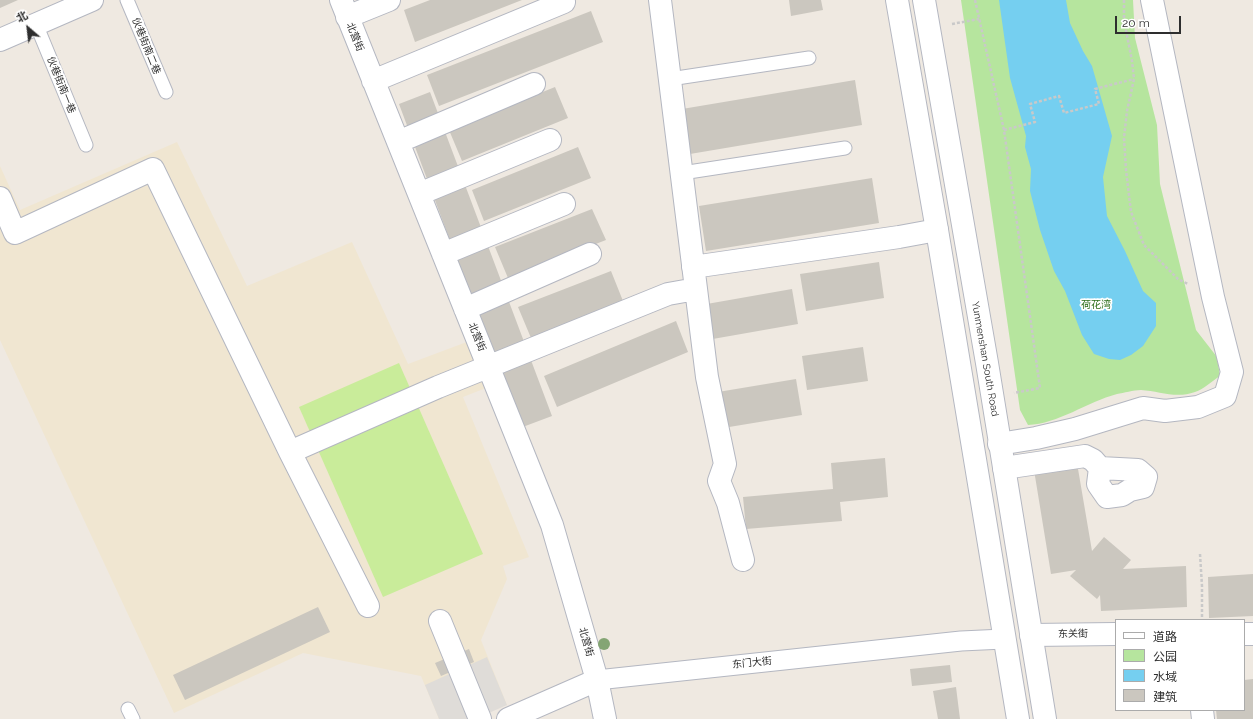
<!DOCTYPE html>
<meta charset="utf-8">
<style>
body{margin:0}
#map{position:relative;width:1253px;height:719px;overflow:hidden;background:#efe9e1;font-family:Raleway,"Noto Sans SC",sans-serif}
canvas{display:block}
.legend{position:absolute;left:1115px;top:619px;width:130px;height:92px;box-sizing:border-box;background:#fff;border:1px solid #ababab;margin:0;padding:5px 7px;list-style:none;font-size:12px;color:#2e2e2e}
.legend li{display:flex;align-items:center;gap:8px;height:20px}
.legend b{width:20px;border:1px solid #ababab}
.north{position:absolute;left:8px;top:8px;width:40px;height:40px;-webkit-text-stroke:3px #fff;paint-order:stroke;rotate:332deg;font-size:11px;font-weight:700;line-height:16px;text-align:center;color:#2e2e2e}
.north::after{content:'';display:block;margin:auto;width:14px;height:18px;background:#2e2e2e;clip-path:polygon(50% 0,100% 100%,50% 72%,0 100%)}
.scale{position:absolute;left:1115px;top:16px;width:66px;height:18px;box-sizing:border-box;border:2px solid #2e2e2e;border-top:0;padding-left:5px;font-size:12px;line-height:14px;white-space:nowrap;color:#2e2e2e;-webkit-text-stroke:3px #fff;paint-order:stroke}
</style>
<div id="map">
<canvas width="1253" height="719"></canvas>
<ul class="legend">
<li><b style="height:5px;background:#fff"></b>道路</li>
<li><b style="height:11px;background:#b6e59e"></b>公园</li>
<li><b style="height:11px;background:#75cff0"></b>水域</li>
<li><b style="height:11px;background:#cbc7bf"></b>建筑</li>
</ul>
<div class="north">北</div>
<div class="scale">20 m</div>
</div>
<script>
const c = document.querySelector('canvas').getContext('2d');
c.lineJoin = 'round';
function fillPath(path, color) { c.fillStyle = color; c.fill(path, 'evenodd'); }
function strokePath(path, color, width, dash) { c.strokeStyle = color; c.lineWidth = width; c.lineCap = dash ? 'butt' : 'round'; c.setLineDash(dash || []); c.stroke(path); }
function drawText(font, color, halo, rows, align = 'center') {
  c.font = font + ' Raleway,"Noto Sans SC",sans-serif'; c.lineWidth = 3.5; c.setLineDash([]); c.textBaseline = 'middle'; c.strokeStyle = halo; c.fillStyle = color; for (const [text, x, y, turn = 0] of rows) {
    c.save(); c.translate(x, y); c.rotate((+turn || 0) * Math.PI / 180); c.textAlign = isNaN(turn) ? turn : align; if (halo) c.strokeText(text, 0, 0); c.fillText(text, 0, 0); c.restore();
  }
}
fillPath(new Path2D(`
 M177 142 247 286 352 242 408 364 472 340 491 386 463 397 529 557 503 566 507 579 481 640 507 705 439 719 421 676 303 653 174 713 0 340V166L20 210Z`), '#f0e6d1');
fillPath(new Path2D(`
 M961 0H1133L1135 38 1157 125 1160 184 1196 330 1217 357 1220 376C1212 381 1204 389 1195 392 1176 399 1159 391 1141 390 1133 390 1124 393 1117 394 1087 402 1058 424 1028 425L1020 410Z`), '#b6e59e');
fillPath(new Path2D(`
 M399 363 483 554 383 597 299 407Z`), '#c9ec9a');
fillPath(new Path2D(`
 M487 657 507 705 475 719H439L425 685Z`), '#dfdcd8');
fillPath(new Path2D(`
 M999 0H1066L1070 23 1083 51 1092 66 1112 136 1103 177 1107 216 1125 251 1143 291 1156 303V326L1143 346 1131 355 1120 360 1109 359 1094 354 1082 335 1065 291 1054 271 1040 230 1030 191 1031 169 1025 147 1026 136 1010 78Z`), '#75cff0');
fillPath(new Path2D(`
 M0 0H18L0 8Z
 M430 0H522L415 42 404 10Z
 M789 0H821L823 10 791 16Z
 M591 11 603 42 439 106 427 75Z
 M855 80 862 125 690 154 682 109Z
 M555 87 568 118 462 161 449 130Z
 M430 92 552 416 520 428 399 104Z
 M578 147 591 178 484 221 472 190Z
 M872 178 879 223 706 251 699 206Z
 M592 209 606 240 508 278 495 247Z
 M879 262 884 298 806 311 800 274Z
 M611 271 623 301 531 338 518 307Z
 M792 289 798 324 707 340 701 305Z
 M676 321 688 352 557 407 544 376Z
 M863 347 868 381 807 390 802 356Z
 M796 379 802 415 723 428 718 392Z
 M885 458 888 497 840 502 842 521 746 529 743 497 833 489 831 463Z
 M1077 463 1092 551 1104 537 1131 560 1123 569 1186 566 1187 607 1101 611 1100 595 1097 599 1070 576 1076 570 1051 574 1034 470Z
 M1253 574V616L1209 618 1208 577Z
 M318 607 330 632 185 700 173 675Z
 M469 649 474 662 441 676 435 663Z
 M950 665 952 682 912 686 910 669Z
 M1253 679V719H1217L1216 710H1244V680Z
 M956 687 960 719H938L933 691Z`), '#cbc7bf');
const service = new Path2D(`
 M127 0 166 92
 M36 24 86 145
 M670 79 809 58
 M682 173 845 148
 M128 709 133 719`);
const pedestrian = new Path2D(`
 M597 680 961 641 1004 639`);
const minor = new Path2D(`
 M341 0 552 525 597 680 605 719
 M660 0 707 377 725 464 719 481 728 503 743 560
 M347 17 389 0
 M0 40 92 0
 M373 81 564 2
 M398 142 534 84
 M419 194 550 140
 M0 198 15 233 153 169 290 452 368 606
 M443 254 564 204
 M693 267 899 237 937 230
 M465 309 590 254
 M999 444 1036 438 1075 429 1143 408 1165 411 1198 407 1225 396 1232 372 1213 297 1152 0
 M290 452 438 387 668 294 696 289
 M1004 468 1085 456 1093 460 1100 468 1138 470 1146 477 1143 487 1130 490 1122 495 1107 497 1098 484 1100 468
 M440 621 480 719
 M1244 634H1253
 M1031 635 1116 634
 M1202 710 1203 719
 M508 719 597 680`);
const secondary = new Path2D(`
 M897 0 937 230 1018 719
 M924 0 987 363 1045 719`);
strokePath(service, '#b4b7c1', 15);
strokePath(pedestrian, '#b4b7c1', 21);
strokePath(minor, '#b4b7c1', 24);
strokePath(secondary, '#b4b7c1', 24);
strokePath(new Path2D(`
 M975 0 1004 130 1040 388 1014 393
 M1124 0V20L1132 61 1134 79 1127 111 1124 138 1126 170 1131 212 1144 245 1178 279 1188 284
 M952 24 979 19
 M1004 130 1035 122 1030 104 1059 96 1064 113 1099 104 1095 89 1134 79
 M1200 554 1202 586V620`), '#c9c9c9', 2.5, [3, 2]);
strokePath(service, '#fff', 13);
strokePath(pedestrian, '#fff', 19);
strokePath(minor, '#fff', 22);
strokePath(secondary, '#fff', 22);
c.fillStyle = '#84a574';
for (const [x, y] of [
 [604,644]
]) { c.beginPath(); c.arc(x, y, 6, 0, 2 * Math.PI); c.fill(); }
drawText('10px', '#2e2e2e', '#fff', [
 ["北营街",355,37,68],
 ["伙巷街南二巷",146,46,68],
 ["伙巷街南一巷",61,85,68],
 ["北营街",477,337,68],
 ["Yunmenshan South Road",985,359,80],
 ["东关街",1073,634,-1],
 ["北营街",586,642,74],
 ["东门大街",752,663,-6]
]);
drawText('10px', '#2c6e1b', '#fff', [
 ["荷花湾",1096,305]
]);
</script>
